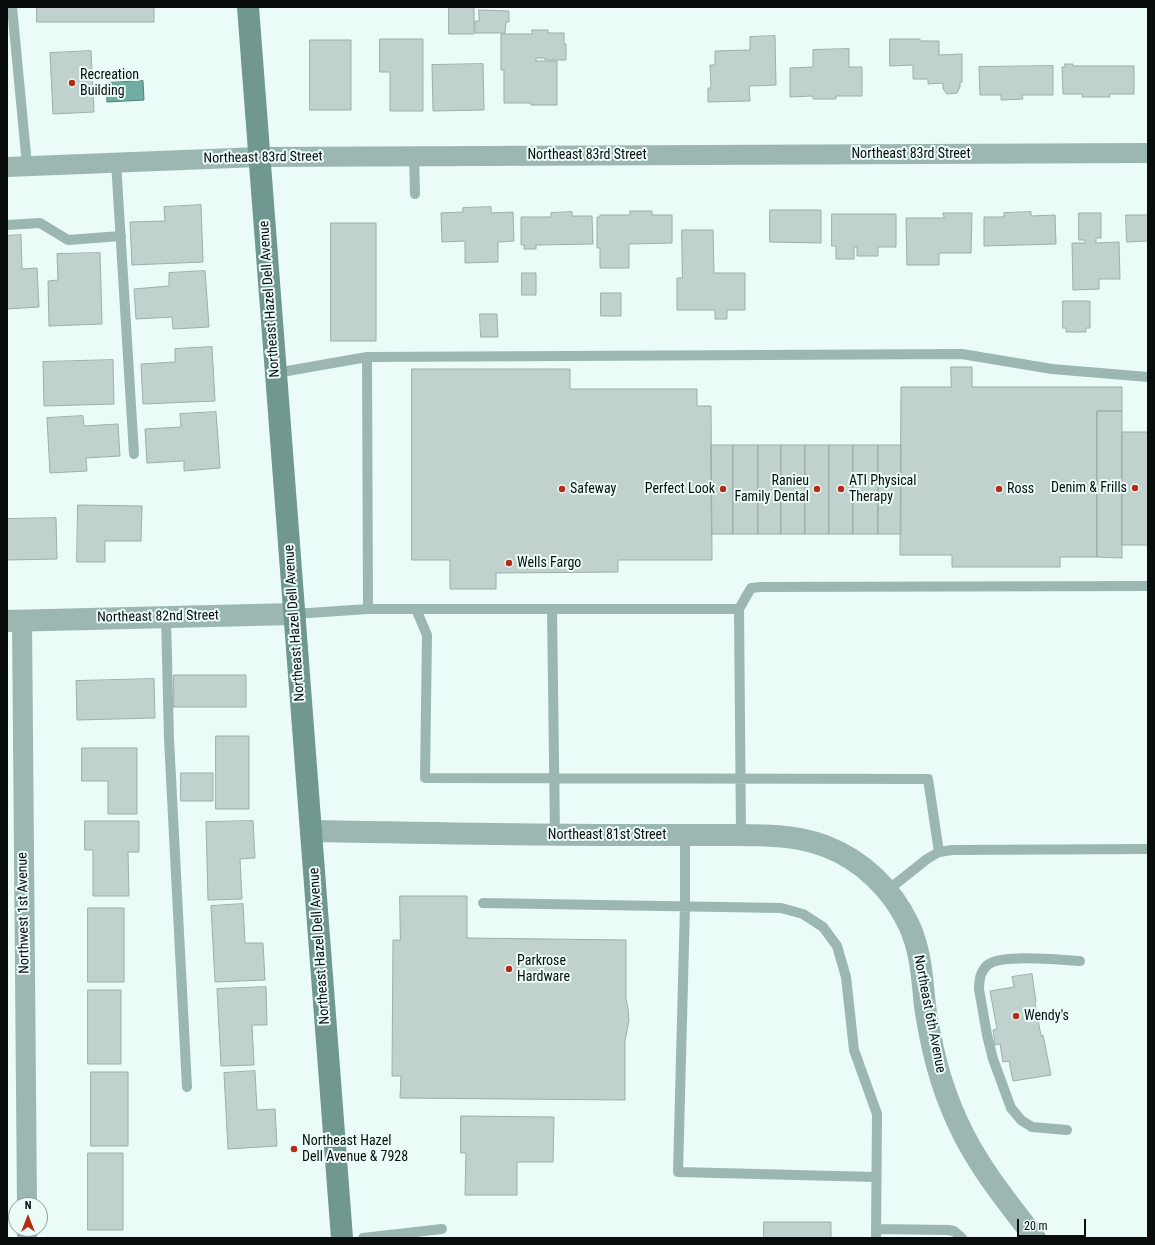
<!DOCTYPE html>
<style>
body{margin:0}
#map{position:relative;width:1155px;height:1245px;overflow:hidden;background:#eafbf8;font-family:"Roboto Condensed",sans-serif}
canvas{display:block}
.frame{position:absolute;inset:0;border:8px solid #090e0d;pointer-events:none}
.north{position:absolute;left:8px;top:1197px;width:40px;height:40px;box-sizing:border-box;background:#eafbf8;border:1px solid #909c9a;border-radius:50%;rotate:0deg;font-size:11px;font-weight:700;line-height:16px;text-align:center;color:#090e0d}
.north::after{content:'';display:block;margin:auto;width:14px;height:18px;background:#b72b12;clip-path:polygon(50% 0,100% 100%,50% 72%,0 100%)}
.scale{position:absolute;left:1017px;top:1219px;width:69px;height:18px;box-sizing:border-box;border:2px solid #090e0d;border-top:0;padding-left:5px;font-size:12px;line-height:14px;white-space:nowrap;color:#090e0d;-webkit-text-stroke:3px #eafbf8;paint-order:stroke}
</style>
<div id="map">
<canvas width="1155" height="1245"></canvas>
<div class="frame"></div>
<div class="north">N</div>
<div class="scale">20 m</div>
</div>
<script>
const c = document.querySelector('canvas').getContext('2d');
c.lineJoin = 'round';
function fillPath(path, color) { c.fillStyle = color; c.fill(path, 'evenodd'); }
function strokePath(path, color, width, dash) { c.strokeStyle = color; c.lineWidth = width; c.lineCap = dash ? 'butt' : 'round'; c.setLineDash(dash || []); c.stroke(path); }
function drawText(font, color, halo, rows, align = 'center') {
  c.font = font + ' "Roboto Condensed",sans-serif'; c.lineWidth = 4; c.setLineDash([]); c.textBaseline = 'middle'; c.strokeStyle = halo; c.fillStyle = color; for (const [text, x, y, turn = 0] of rows) {
    c.save(); c.translate(x, y); c.rotate((+turn || 0) * Math.PI / 180); c.textAlign = isNaN(turn) ? turn : align; if (halo) c.strokeText(text, 0, 0); c.fillText(text, 0, 0); c.restore();
  }
}
const water = new Path2D(`
 M143 81 144 100 107 102 106 83Z`);
fillPath(water, '#70aea3');
strokePath(water, '#517e76', 1);
const building = new Path2D(`
 M37 7H154V22H37Z
 M449 7H474V34H449Z
 M479 10 509 11V22H506L505 33H475V21H479Z
 M532 30H548V33H564V44H566V60H545V58H536V61H557V105H531V103H504V70H501V34H532Z
 M775 36 776 85 749 86 750 101 708 102V88H711L710 65H715V51L750 50V37Z
 M380 39H423V111H390V72H380Z
 M890 39H920V41H939V55L962 54V82H960V87L957 93 947 94 943 89V83L928 84V79H913V65L890 66Z
 M310 40H351V110H310Z
 M849 49V67H862V96H836V99H813V96L790 97V68L813 67V50Z
 M91 51 94 112 53 114 50 53Z
 M483 64 484 110 433 111 432 65Z
 M1065 64H1073V66H1134V94H1110V97H1082V94H1063L1062 67H1065Z
 M1053 66V95H1022L1023 99 1001 100V95H980L979 67Z
 M201 205 203 262 132 265 130 222 165 221 164 207Z
 M491 207V213L513 212 514 241 498 242V262L465 263V241L442 242 441 213 463 212V208Z
 M770 210H821V243L770 242Z
 M630 211H652V215H672V243L629 244V268H600V248H597V217H600V215H630Z
 M572 212V216H592L593 244 536 245V249H524V245H521V217H551V213Z
 M1031 212V216L1055 215 1056 244 984 246V217H1004V213Z
 M943 213H972L971 253H939V265H907L906 218H944Z
 M1079 213H1101V238H1096V243L1119 242 1120 279H1099V289L1073 290 1072 243H1085V240H1079Z
 M832 214H896V247H878V256H857V247H854V259H836V246H832Z
 M1126 215H1148V241L1127 242Z
 M331 223H376V341H331Z
 M682 230H713L714 273H745V310H727V319H715V310H677V278H682Z
 M21 235 22 269 37 268 39 307 7 309V236Z
 M100 253 102 324 49 326 48 281 58 280 57 254Z
 M205 271 209 327 173 329 172 317 136 319 134 289 169 286V273Z
 M522 273H536V295H522Z
 M601 293H621V316H601Z
 M1063 301H1090V328H1086V332H1066V328H1063Z
 M480 314H497L498 337H481Z
 M212 347 215 401 143 404 141 364 175 362V349Z
 M113 360 114 404 44 406 43 362Z
 M951 367H972V387H1122V411H1097V557H1060V567H952V555H900L901 387H951Z
 M412 369H570V389H697V406H711L712 560H618V572L496 573V589H450V560H412Z
 M1097 411H1122V558L1097 557Z
 M216 412 220 468 184 471V461L147 463 145 429 181 427 180 414Z
 M83 416 84 426 118 424 120 456 86 458 87 471 50 473 47 418Z
 M1122 432H1148V545H1122Z
 M711 445H733V534H712Z
 M733 445H758V534H733Z
 M758 445H781V534H758Z
 M781 445H805V534H781Z
 M805 445H829V534H805Z
 M829 445H853V534H829Z
 M853 445H878V534H853Z
 M878 445H901V534H878Z
 M78 505 142 506 141 541H105V562H77Z
 M56 518 57 559 7 560V519Z
 M174 675H246V707H174Z
 M154 679 155 718 77 720 76 681Z
 M216 736H249V809H216Z
 M82 748H137V814H108V781H82Z
 M181 773H213V801H181Z
 M85 821H139V852H128L129 896H93V850H85Z
 M253 821 255 858 240 859 242 899 208 900 206 822Z
 M400 896H467V938L626 940V998L628 1009 629 1020 625 1041V1100L400 1098 401 1076H392L393 940H400Z
 M243 904 245 943H263L265 980 215 982 211 906Z
 M88 908H124V982H88Z
 M1032 974 1036 1002 1035 1003 1041 1036 1043 1035 1051 1075 1013 1081 1009 1061 1003 1062 1000 1044 995 1045 993 1030 997 1029 990 991 1014 987 1012 977Z
 M266 987 267 1025H252L254 1065 221 1066 217 989Z
 M88 990H121V1064H88Z
 M255 1071 257 1110 275 1109 277 1146 228 1149 224 1073Z
 M91 1072H128V1146H91Z
 M461 1116 554 1117 553 1162H517V1195H465L466 1153H461Z
 M88 1153H123V1230H88Z
 M764 1222H831V1238H764Z`);
fillPath(building, '#c1d2ce');
strokePath(building, '#9eaeaa', 1);
strokePath(new Path2D(`
 M12 7 27 165
 M414 156 415 194
 M116 162 134 454
 M7 225 40 223 68 240 121 236
 M367 357 962 354 1052 369 1148 377
 M276 373 367 357 368 609
 M416 609 427 635 425 778 928 779 939 852
 M552 609 555 835
 M294 614 368 609H739
 M166 617 169 739 187 1087
 M685 835V906L678 1172 876 1177
 M741 835 739 609 751 588 761 587 1148 586
 M888 890 927 859 939 852 952 850 1148 849
 M483 903 781 908 803 914 823 927 837 946 846 977 854 1050 877 1114 876 1238
 M1067 1130 1032 1127 1021 1120 1011 1108 993 1059 987 1035 979 989C979 980 981 969 989 964 1005 954 1060 960 1080 961
 M876 1229 948 1230 954 1231 962 1238
 M363 1238 442 1229`), '#9cb7b2', 10);
strokePath(new Path2D(`
 M7 167 259 157 1148 153
 M22 620 27 1205
 M27 1229V1238`), '#9cb7b2', 20);
strokePath(new Path2D(`
 M7 621 294 614
 M311 831C416 833 520 835 625 835 658 835 691 835 723 835 758 835 793 834 825 846 862 860 892 889 909 925 921 951 922 978 925 1006 927 1021 930 1035 933 1049 942 1089 958 1129 980 1163 996 1189 1016 1213 1035 1238`), '#9cb7b2', 22);
strokePath(new Path2D(`
 M248 7 342 1238`), '#709790', 22);
for (const [x, y, r, color] of [
 [72,83,4,"#b72b12"],
 [1135,488,4,"#b72b12"],
 [562,489,4,"#b72b12"],
 [723,489,4,"#b72b12"],
 [817,489,4,"#b72b12"],
 [841,489,4,"#b72b12"],
 [999,489,4,"#b72b12"],
 [509,563,4,"#b72b12"],
 [509,969,4,"#b72b12"],
 [1016,1016,4,"#b72b12"],
 [294,1149,4,"#b72b12"]
]) { const dot = new Path2D(); dot.arc(x, y, r, 0, 2 * Math.PI); c.fillStyle = color; c.fill(dot); strokePath(dot, '#eafbf8', 1.5); }
drawText('14px', '#090e0d', '#eafbf8', [
 ["Recreation",80,75],
 ["Building",80,91],
 ["Ranieu",809,481,"right"],
 ["Family Dental",809,497,"right"],
 ["ATI Physical",849,481],
 ["Therapy",849,497],
 ["Denim & Frills",1127,488,"right"],
 ["Safeway",570,489],
 ["Perfect Look",715,489,"right"],
 ["Ross",1007,489],
 ["Wells Fargo",517,563],
 ["Parkrose",517,961],
 ["Hardware",517,977],
 ["Wendy's",1024,1016],
 ["Northeast Hazel",302,1141],
 ["Dell Avenue & 7928",302,1157]
], 'left');
drawText('14px', '#090e0d', '#eafbf8', [
 ["Northeast 83rd Street",911,154],
 ["Northeast 83rd Street",587,155],
 ["Northeast 83rd Street",263,158,-1],
 ["Northeast Hazel Dell Avenue",270,299,-94],
 ["Northeast 82nd Street",158,617,-1],
 ["Northeast Hazel Dell Avenue",295,623,-94],
 ["Northeast 81st Street",607,835],
 ["Northwest 1st Avenue",24,913,-91],
 ["Northeast Hazel Dell Avenue",320,946,-94],
 ["Northeast 6th Avenue",929,1014,79]
]);
</script>
